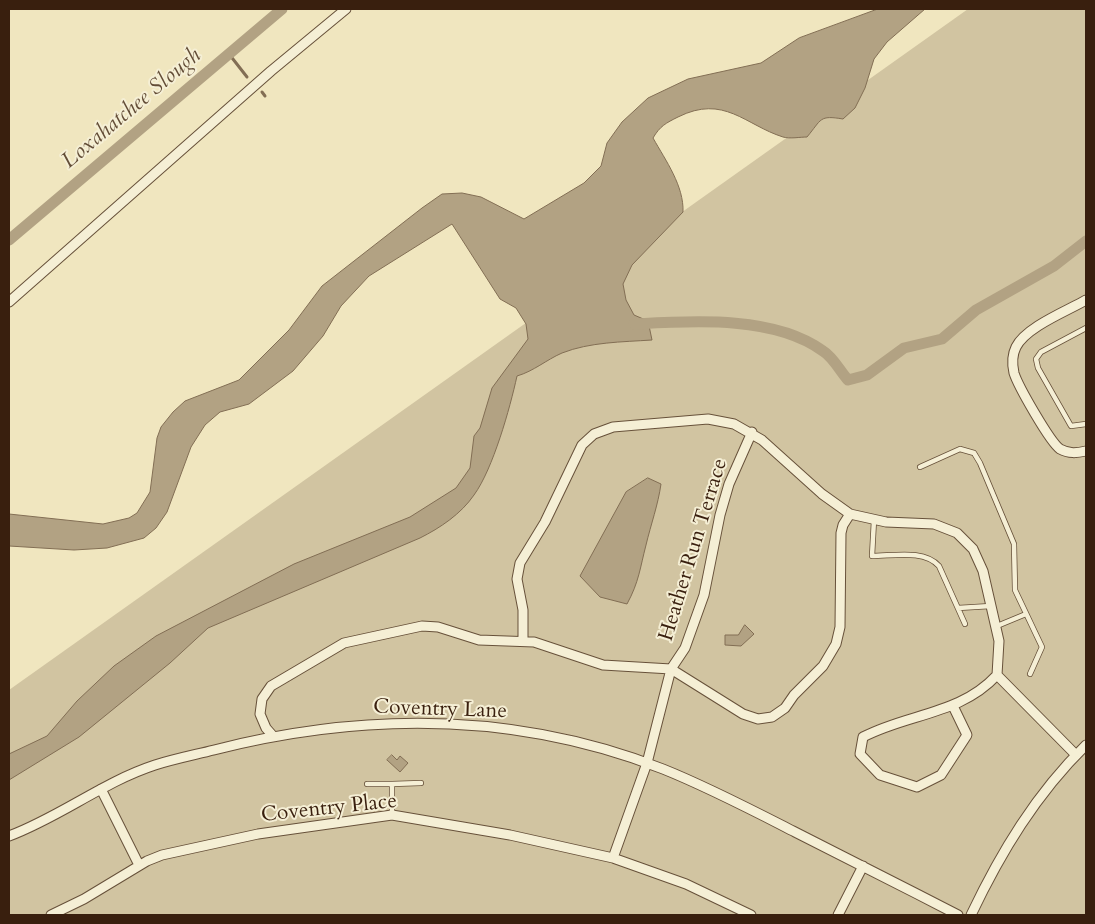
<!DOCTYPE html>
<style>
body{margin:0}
#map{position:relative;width:1095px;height:924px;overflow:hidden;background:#f0e6bf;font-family:Cardo,serif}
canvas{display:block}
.frame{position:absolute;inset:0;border:10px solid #391f0e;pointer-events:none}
</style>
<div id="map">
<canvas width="1095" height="924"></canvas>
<div class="frame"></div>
</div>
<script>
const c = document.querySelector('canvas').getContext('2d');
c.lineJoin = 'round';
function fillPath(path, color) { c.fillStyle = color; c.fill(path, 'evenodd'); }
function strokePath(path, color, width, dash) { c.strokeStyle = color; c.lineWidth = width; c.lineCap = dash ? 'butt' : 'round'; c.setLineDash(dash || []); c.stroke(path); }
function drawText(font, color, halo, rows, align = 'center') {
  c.font = font + ' Cardo,serif'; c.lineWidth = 4; c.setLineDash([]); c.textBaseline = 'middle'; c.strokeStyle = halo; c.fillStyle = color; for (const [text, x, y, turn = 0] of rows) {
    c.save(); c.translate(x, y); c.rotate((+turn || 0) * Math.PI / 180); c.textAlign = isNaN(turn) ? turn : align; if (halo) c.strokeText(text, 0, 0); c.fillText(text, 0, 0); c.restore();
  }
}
fillPath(new Path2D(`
 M968 9H1086V915H9V690Z`), '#d1c4a1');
const water = new Path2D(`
 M878 9H925L887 42 874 59 865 88 855 108 843 119C819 115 822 119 807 137 800 137 790 139 783 137 745 125 724 94 678 117 666 123 660 126 653 138 666 161 684 186 683 212L632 265 623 284 626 300 634 315 648 321 652 340C622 342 590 342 562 353 546 360 534 371 517 376 510 408 493 469 474 495 461 514 440 528 420 538L208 628 170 663 79 737 9 780V754L47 736 77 701 114 666 156 636 294 564 410 517 456 488 470 468 474 436 480 428 492 388 528 339 526 324 516 308 500 299 452 224 369 276 341 306 323 336 293 371 249 404 220 412 205 425 191 447 167 512 156 528 144 538 107 548 74 550 9 546V514L103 524 129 518 137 513 150 492 157 438 161 427 173 412 185 401 239 380 289 330 322 286 422 208 442 194 462 193 481 197 524 219 584 183 601 166 607 143 622 122 648 98 688 79 761 63 799 38Z
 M648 478 661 484C658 505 651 524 646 545 640 568 639 582 627 604L600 597 580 576 626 492Z
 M745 625 754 634 741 646 725 645V635H738Z
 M392 755 397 760 400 756 408 763 400 772 387 760Z`);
fillPath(water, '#b2a283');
strokePath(water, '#826e54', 1);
strokePath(new Path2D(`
 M229 54 247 77
 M262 92 265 96`), '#826e54', 3);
strokePath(new Path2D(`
 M9 240 282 9
 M634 324C691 321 774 315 823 351 833 357 840 371 848 380L867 375 904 348 942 339 976 310 1054 266 1086 241`), '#b2a283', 11);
const lane = new Path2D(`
 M1086 328 1041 352 1036 359 1038 368 1071 426 1086 424
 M920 467 960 449 974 453 980 463 1014 544 1015 590 1042 647 1030 674
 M874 520 872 556C893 556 924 549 939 566L965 624
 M958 608 991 606
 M997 626 1026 614
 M367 784H392V815
 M392 784 421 783`);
const street = new Path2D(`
 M1086 300C1067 311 1026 327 1016 347 1012 355 1012 364 1014 373 1018 386 1050 442 1060 449 1069 454 1077 453 1086 451
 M9 302 271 71 346 9
 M523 640V610L517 579 520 563 545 522 582 445 594 434 613 427 708 419 734 424 762 440 822 494 850 514 886 522 934 524 957 533 973 549 983 571 999 641 997 675 1076 755
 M953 706 967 735 941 775 917 787 880 775 860 754 863 737C909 713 960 715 997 675
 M273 736 266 728 260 714 262 699 271 686 344 643 422 626 438 627 479 640 534 642 603 665 671 669 743 714 758 719 772 717 785 708 794 695 823 666 836 644 840 627 841 533 843 525 850 514
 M101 789 139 865
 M9 836C60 817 103 782 155 765 174 759 194 755 214 750 364 712 517 712 663 769 708 787 752 810 795 832 850 860 904 887 958 915
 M613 858 647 763 671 669 685 648 704 595 720 515 729 484 752 432
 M51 915 84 899 147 861 162 855 258 834 392 815 510 835 613 858 686 884 751 915
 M838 915 863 866
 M971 915C1001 852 1036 794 1086 745`);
strokePath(lane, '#67513a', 6);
strokePath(street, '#67513a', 11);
strokePath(lane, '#f5efd5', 4.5);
strokePath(street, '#f5efd5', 9);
drawText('21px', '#391f0e', '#f5efd5', [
 ["Heather Run Terrace",694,550,-73],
 ["Coventry Lane",440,710,2],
 ["Coventry Place",329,809,-6]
]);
drawText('italic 22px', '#634d37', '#f5efd5', [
 ["Loxahatchee Slough",132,109,-40]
]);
</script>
